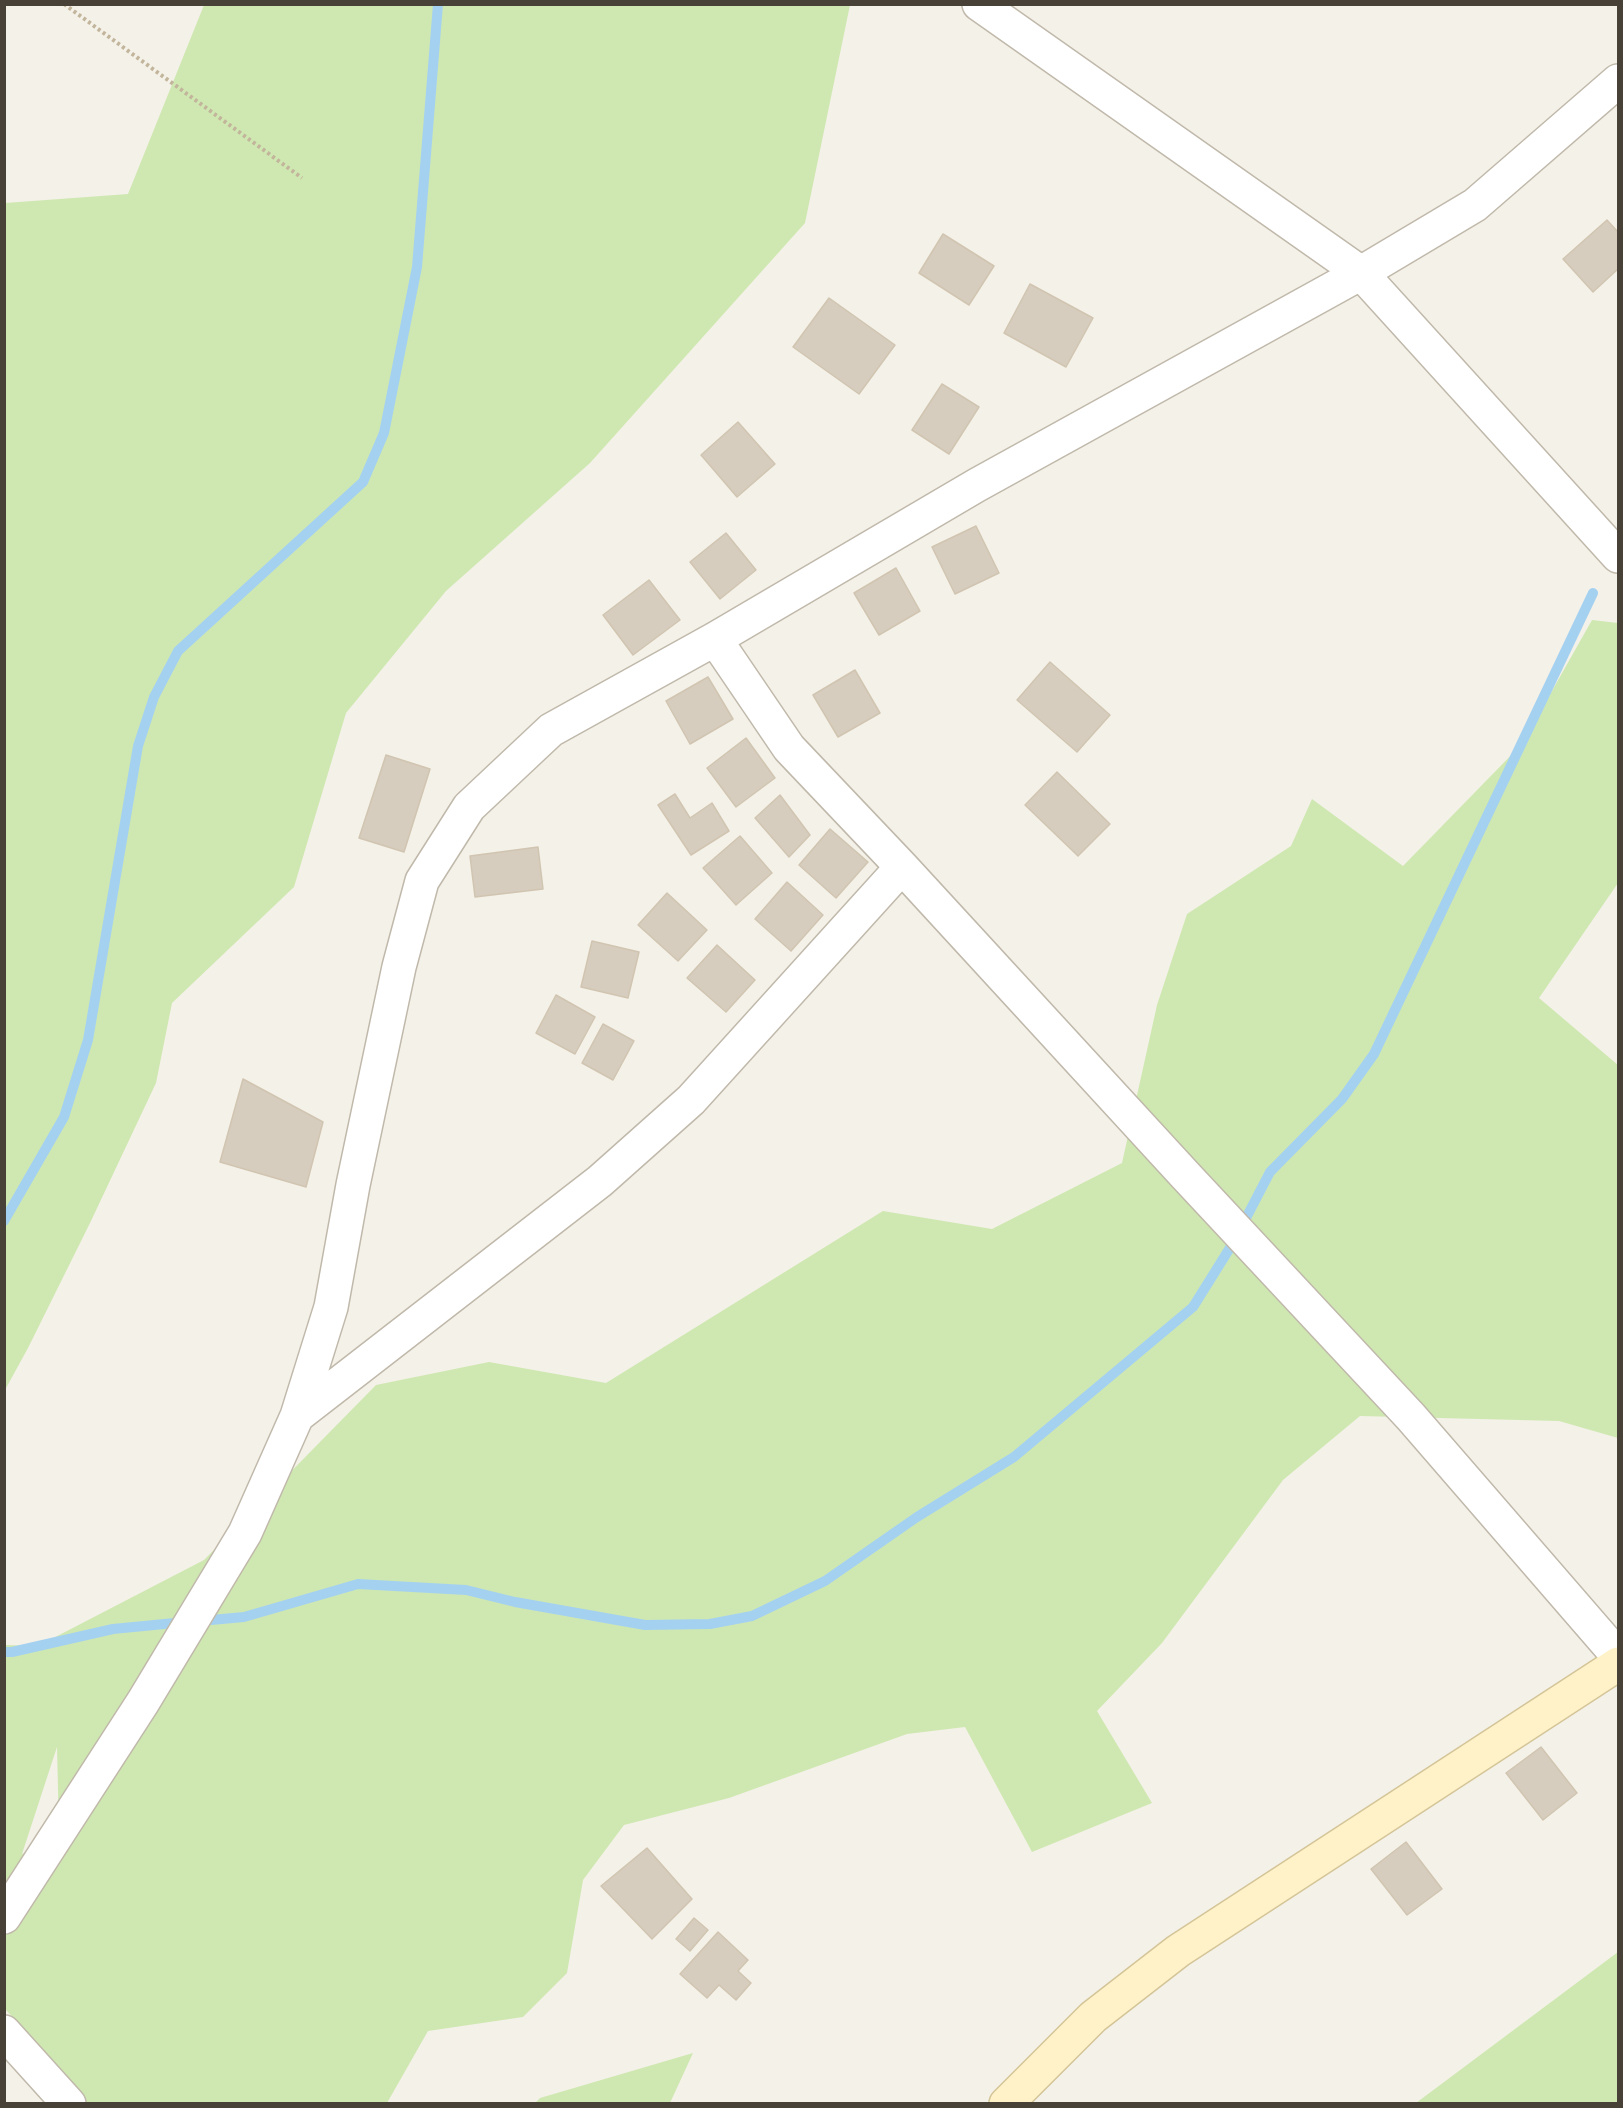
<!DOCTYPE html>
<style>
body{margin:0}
#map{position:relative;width:1623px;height:2108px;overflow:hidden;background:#f4f1e8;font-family:Lato,sans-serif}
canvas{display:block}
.frame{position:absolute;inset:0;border:6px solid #484137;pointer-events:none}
</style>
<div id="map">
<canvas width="1623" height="2108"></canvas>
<div class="frame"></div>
</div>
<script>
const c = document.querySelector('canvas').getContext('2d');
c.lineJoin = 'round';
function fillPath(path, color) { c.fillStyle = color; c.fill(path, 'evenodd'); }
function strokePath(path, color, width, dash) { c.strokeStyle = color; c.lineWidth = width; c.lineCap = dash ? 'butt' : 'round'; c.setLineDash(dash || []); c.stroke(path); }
fillPath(new Path2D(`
 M204 5H850L805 223 590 463 446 591 346 713 294 887 172 1003 156 1083 90 1223 28 1348 5 1390V203L128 194Z
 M1592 620 1618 623V883L1539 998 1618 1065V1438L1559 1421 1360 1416 1283 1480 1162 1643 1097 1711 1152 1803 1032 1852 965 1727 907 1734 729 1798 624 1825 583 1880 567 1973 523 2017 428 2031 387 2103H72L35 2041 5 2009V1645L38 1646 204 1560 376 1385 489 1362 606 1383 883 1211 992 1229 1122 1163 1157 1005 1187 914 1291 846 1312 799 1403 866 1522 744ZM57 1746 59 1833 22 1854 57 1747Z
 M1618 1952V2103H1416Z
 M693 2053 670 2103H535L540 2098Z`), '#cfe8b1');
strokePath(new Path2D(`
 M4 1221 64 1117 88 1040 138 746 154 697 178 651 363 482 384 433 417 267 438 4
 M200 1621 244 1617 358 1584 466 1590 515 1602 645 1625 710 1624 752 1616 825 1581 917 1517 1014 1457 1193 1307 1233 1243 1270 1172 1342 1099 1374 1054 1593 593
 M4 1652H12L113 1629 185 1622`), '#a5d1f1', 10);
const building = new Path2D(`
 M1607 220 1618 232V269L1593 292 1563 259Z
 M943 234 994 266 969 305 919 273Z
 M1030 284 1093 318 1066 367 1004 333Z
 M829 298 895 345 859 394 793 347Z
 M942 384 979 407 949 454 912 430Z
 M738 422 775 464 737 497 701 455Z
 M976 526 999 573 955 594 932 547Z
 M726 533 756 570 720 599 690 562Z
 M896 568 920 611 879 635 854 593Z
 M649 580 680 620 633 655 603 615Z
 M1050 662 1110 715 1077 752 1017 700Z
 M855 670 880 713 838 737 813 695Z
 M708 677 733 719 690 744 666 701Z
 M746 738 775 778 736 807 707 768Z
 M386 755 430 769 404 852 359 838Z
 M1057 772 1110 824 1078 856 1025 805Z
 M675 794 690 818 712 803 729 831 691 855 658 805Z
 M780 795 810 835 789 857 755 818Z
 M830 829 868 862 836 898 799 865Z
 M740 836 772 873 736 905 703 868Z
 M538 847 543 889 475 897 470 856Z
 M787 882 823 915 791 951 755 919Z
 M667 893 707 930 678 961 638 925Z
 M592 941 639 952 628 998 581 987Z
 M717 945 755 980 726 1012 687 978Z
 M556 995 595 1017 575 1054 536 1033Z
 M603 1024 634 1041 613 1080 582 1063Z
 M243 1079 323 1122 306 1187 220 1162Z
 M1541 1747 1577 1793 1543 1820 1506 1773Z
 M1406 1842 1442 1889 1407 1915 1371 1869Z
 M647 1848 692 1899 652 1939 601 1886Z
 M694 1918 708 1930 690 1951 676 1939Z
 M718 1932 748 1960 738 1971 751 1983 736 2000 719 1985 707 1998 680 1974Z`);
fillPath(building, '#d6cdbe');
strokePath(building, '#d1c5b1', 1.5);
const street = new Path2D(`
 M979 4 1361 273 1618 556
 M715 639 789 748 902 867 1186 1176 1411 1417 1618 1656
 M297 1416 600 1181 691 1100 902 867
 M4 1917 143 1702 245 1533 297 1416 331 1307 353 1185 399 967 422 881 469 807 551 730 715 639 977 485 1361 273 1475 205 1618 81
 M4 2032 69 2104`);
const secondary = new Path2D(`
 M1006 2104 1093 2017 1178 1951 1618 1664`);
strokePath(street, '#c0b9ab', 36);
strokePath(secondary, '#d4c598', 36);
strokePath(new Path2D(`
 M64 4 302 178`), '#c2b59c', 4, [3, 3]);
strokePath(street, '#fff', 33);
strokePath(secondary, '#fff2c8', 33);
</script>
